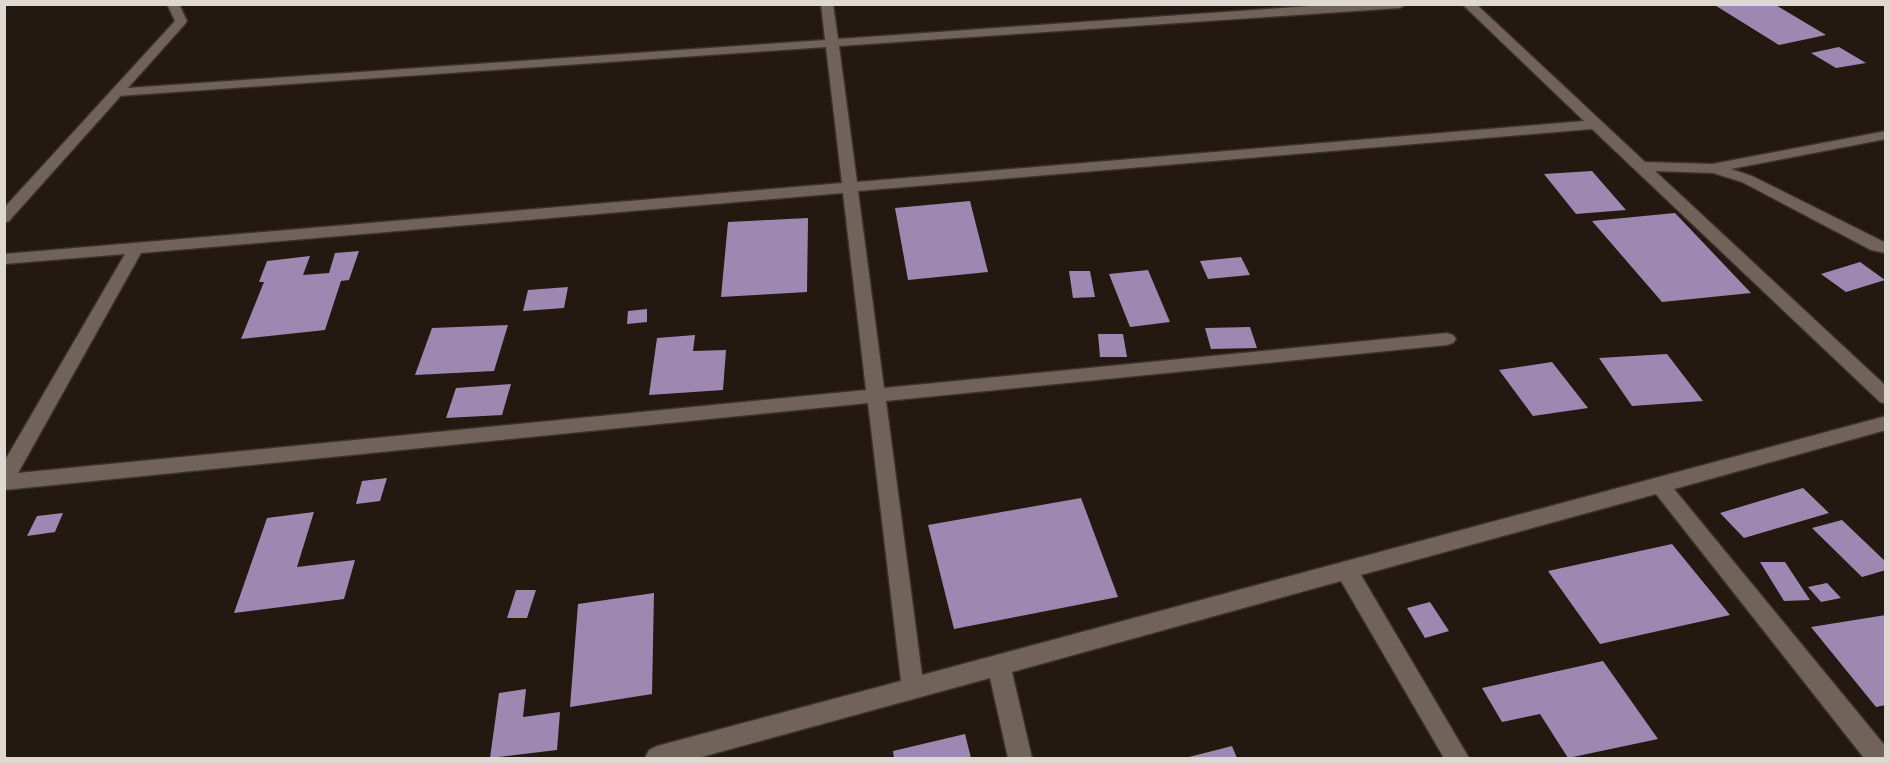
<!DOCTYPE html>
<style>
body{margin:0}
#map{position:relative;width:1890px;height:763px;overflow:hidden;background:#241911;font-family:"Source Serif 4",serif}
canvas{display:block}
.frame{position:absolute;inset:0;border:6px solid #dfd7d2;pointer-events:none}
</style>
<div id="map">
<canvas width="1890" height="763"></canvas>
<div class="frame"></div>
</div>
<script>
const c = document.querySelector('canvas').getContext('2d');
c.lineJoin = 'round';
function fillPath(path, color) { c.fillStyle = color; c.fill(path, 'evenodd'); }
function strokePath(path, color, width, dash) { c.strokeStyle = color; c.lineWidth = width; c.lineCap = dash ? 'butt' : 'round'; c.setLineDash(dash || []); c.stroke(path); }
fillPath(new Path2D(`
 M1713 4H1774L1826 35 1779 45Z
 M1839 47 1866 63 1836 68 1811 53Z
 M1592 171 1626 210 1576 214 1544 174Z
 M970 201 988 272 908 280 895 208Z
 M1675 213 1751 293 1662 302 1592 221Z
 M808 218 807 292 721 297 728 222Z
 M359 251 349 280 341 281 325 330 241 339 264 282H259L267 261 310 256 303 275 329 273 335 253Z
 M1241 257 1250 275 1208 279 1200 261Z
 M1860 262 1885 280 1846 292 1821 274Z
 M1148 270 1170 322 1130 327 1109 274Z
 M1069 271H1090L1095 297 1073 298Z
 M568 287 564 308 523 311 528 290Z
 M647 309V322L627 324 628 311Z
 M508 325 494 371 415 375 432 328Z
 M1250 327 1257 348 1211 349 1205 328Z
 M1098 334H1123L1127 357H1100Z
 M695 335 693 351 726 350 723 390 649 395 657 338Z
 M1667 354 1703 401 1632 406 1599 358Z
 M1552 362 1588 408 1533 416 1499 370Z
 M511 384 502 415 446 418 456 388Z
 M387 478 380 501 356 504 362 481Z
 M1803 488 1829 513 1744 538 1720 513Z
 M1081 498 1118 597 954 629 928 525Z
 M314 512 297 567 355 560 344 599 234 613 267 518Z
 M63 513 55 532 27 536 37 516Z
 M1842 520 1886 562V570L1862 577 1812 528Z
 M1672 544 1730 615 1600 644 1548 571Z
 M1760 562H1785L1810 600 1784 601Z
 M1827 583 1841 598 1821 602 1808 587Z
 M516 590H536L527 618H507Z
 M654 593 652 694 570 707 578 604Z
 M1430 602 1449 631 1425 638 1407 608Z
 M1886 615V705L1876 707 1811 627Z
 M1603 661 1658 739 1568 758 1540 714 1502 722 1482 688Z
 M526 689 523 717 560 712 557 750 490 758 499 693Z
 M965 734 971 758H894L893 751Z
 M1232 746 1237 758H1185Z`), '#9e88b1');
const street = new Path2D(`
 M821 4H833L838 39 1339 4H1406L1400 8 839 46 857 182 1584 121 1462 4H1476L1645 162 1712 164 1886 131V139L1731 169 1752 176 1886 243V253L1871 250 1742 182 1713 173 1655 171 1886 386V404L1880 402 1592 129 858 191 884 388 1447 333 1453 335 1456 339 1453 343 1447 345 886 401 922 675 1886 416V430L1674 489 1886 747V758H1864L1656 494 1361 575 1469 758H1444L1341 581 1012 672 1032 758H1008L990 678 698 758H645L649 750 657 746 901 681 868 403 4 490V462L125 254 4 264V254L842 183 826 47 118 96 113 95 111 92 113 89 825 40ZM843 193 866 390 18 473 141 253Z`);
const secondary = new Path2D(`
 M167 4H179L187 21 185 24 9 221 4 223V208L175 21Z`);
strokePath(street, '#3a322f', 3);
strokePath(secondary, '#3a322f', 3);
fillPath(street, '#71635a');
fillPath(secondary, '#71635a');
</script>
